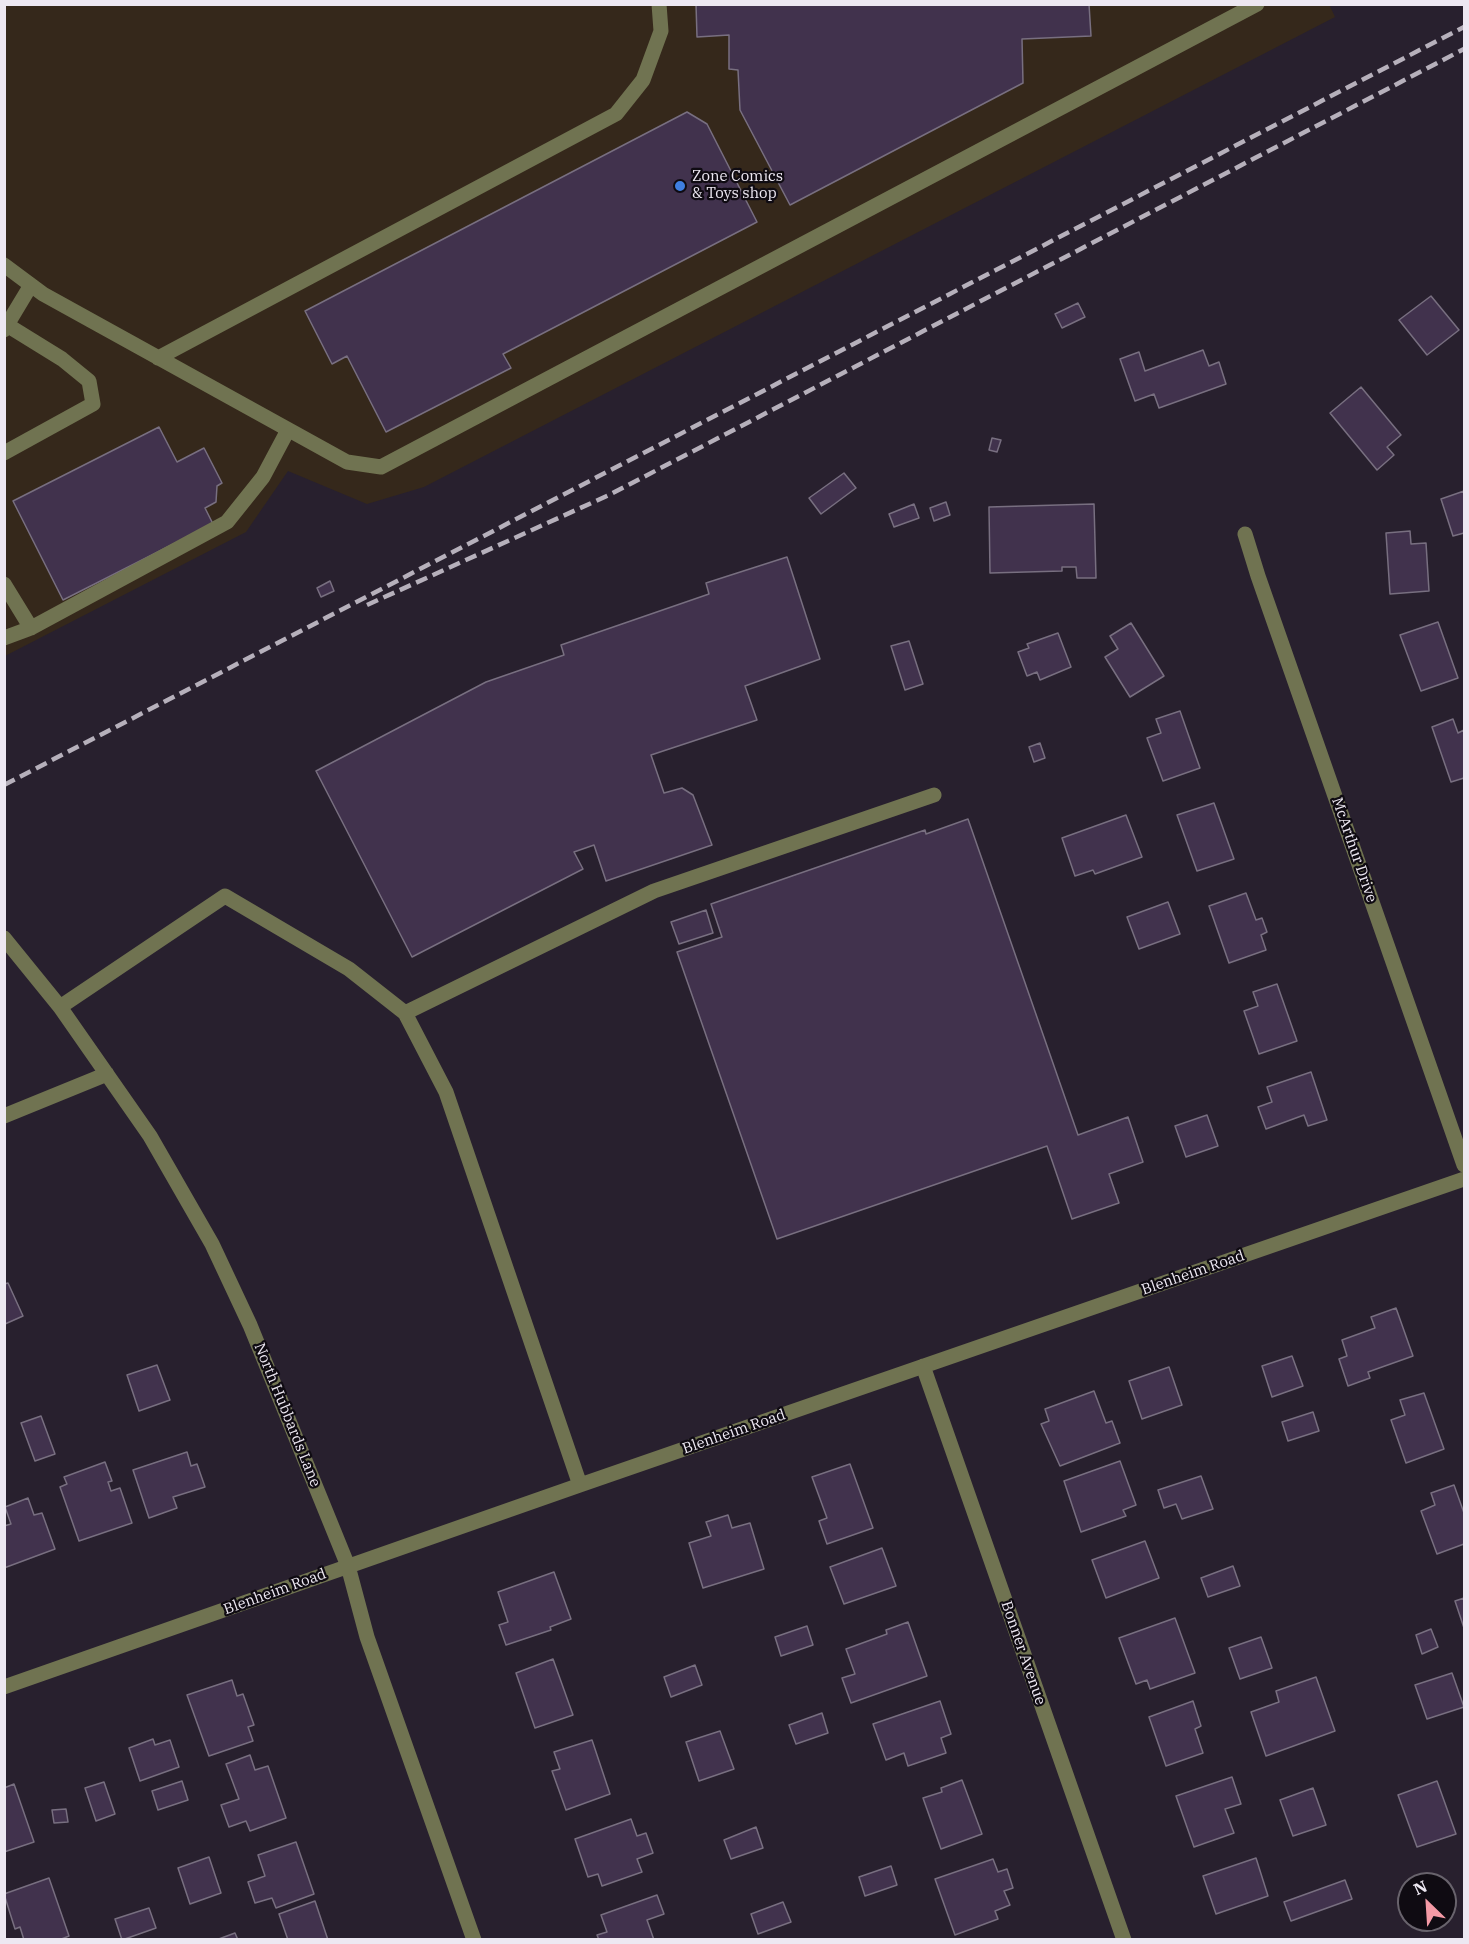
<!DOCTYPE html>
<style>
body{margin:0}
#map{position:relative;width:1469px;height:1944px;overflow:hidden;background:#28202e;font-family:"IBM Plex Serif",serif}
canvas{display:block}
.frame{position:absolute;inset:0;border:6px solid #ede8f2;pointer-events:none}
.north{position:absolute;left:1397px;top:1872px;width:60px;height:60px;box-sizing:border-box;background:#0f0b12;border:2px solid #68636c;border-radius:50%;rotate:335deg;font-size:16px;font-weight:700;line-height:24px;text-align:center;color:#ede8f2}
.north::after{content:'';display:block;margin:auto;width:21px;height:27px;background:#f49aa6;clip-path:polygon(50% 0,100% 100%,50% 72%,0 100%)}
</style>
<div id="map">
<canvas width="1469" height="1944"></canvas>
<div class="frame"></div>
<div class="north">N</div>
</div>
<script>
const c = document.querySelector('canvas').getContext('2d');
c.lineJoin = 'round';
function fillPath(path, color) { c.fillStyle = color; c.fill(path, 'evenodd'); }
function strokePath(path, color, width, dash) { c.strokeStyle = color; c.lineWidth = width; c.lineCap = dash ? 'butt' : 'round'; c.setLineDash(dash || []); c.stroke(path); }
function drawText(font, color, halo, rows, align = 'center') {
  c.font = font + ' "IBM Plex Serif",serif'; c.lineWidth = 4.5; c.setLineDash([]); c.textBaseline = 'middle'; c.strokeStyle = halo; c.fillStyle = color; for (const [text, x, y, turn = 0] of rows) {
    c.save(); c.translate(x, y); c.rotate((+turn || 0) * Math.PI / 180); c.textAlign = isNaN(turn) ? turn : align; if (halo) c.strokeText(text, 0, 0); c.fillText(text, 0, 0); c.restore();
  }
}
fillPath(new Path2D(`
 M1329 4 1335 17 424 487 367 504 288 471 246 532 5 656V5Z`), '#35281b');
const building = new Path2D(`
 M696 4H1089L1091 36 1022 39 1023 83 790 205 740 110 738 70 729 69V35L697 37Z
 M687 112 707 124 757 222 503 354 511 368 386 432 347 356 332 364 305 311Z
 M1431 296 1459 330 1427 355 1399 320Z
 M1078 303 1085 317 1062 328 1055 314Z
 M1203 350 1209 366 1219 362 1226 384 1159 408 1154 394 1135 401 1120 359 1139 352 1145 371Z
 M1361 387 1401 435 1387 447 1394 455 1377 470 1330 413Z
 M159 427 177 462 204 448 222 483 217 486 216 502 205 508 213 524 63 600 13 501Z
 M992 438 1001 440 997 452 989 450Z
 M844 473 856 488 821 514 809 498Z
 M1464 491V533L1453 536 1441 499Z
 M946 502 950 515 934 521 930 508Z
 M914 504 919 518 894 527 889 514Z
 M1094 504 1096 578H1077L1076 567H1062V571L990 573 989 507Z
 M1410 531 1411 544 1426 543 1429 591 1390 594 1386 533Z
 M787 557 820 659 745 686 757 720 651 755 664 793 682 788 693 795 712 845 606 881 594 845 574 852 583 869 412 957 316 771 486 682 564 655 561 645 709 594 706 583Z
 M330 581 334 591 321 597 317 588Z
 M1438 622 1458 678 1421 691 1400 635Z
 M1131 623 1164 676 1130 697 1105 657 1118 649 1110 636Z
 M1058 633 1071 667 1040 680 1037 672 1027 676 1018 652 1029 648 1027 644Z
 M909 641 923 684 905 690 891 646Z
 M1180 711 1200 768 1163 781 1147 738 1161 733 1156 719Z
 M1453 719 1458 733 1464 730V778L1451 782 1432 727Z
 M1040 743 1045 758 1034 762 1029 747Z
 M1214 803 1234 859 1197 871 1177 815Z
 M1126 815 1142 857 1095 874 1093 870 1075 876 1062 838Z
 M968 819 1078 1135 1128 1117 1143 1162 1109 1174 1119 1203 1072 1219 1047 1146 777 1239 677 952 722 937 711 904 925 830 926 834Z
 M1246 893 1256 920 1262 918 1267 932 1261 935 1266 950 1229 963 1209 906Z
 M1168 902 1180 934 1139 949 1127 917Z
 M706 910 713 933 679 944 671 922Z
 M1277 984 1297 1041 1259 1054 1244 1011 1258 1006 1253 992Z
 M1311 1072 1327 1120 1308 1126 1304 1115 1266 1129 1258 1107 1272 1102 1267 1087Z
 M1207 1115 1218 1146 1186 1157 1175 1126Z
 M8 1283 23 1316 5 1324 4 1284Z
 M1396 1308 1413 1356 1368 1372 1370 1378 1348 1386 1339 1359 1347 1356 1342 1340 1375 1328 1371 1317Z
 M1292 1356 1303 1386 1272 1397 1262 1366Z
 M157 1365 170 1400 139 1411 127 1375Z
 M1169 1367 1182 1405 1142 1419 1129 1381Z
 M1094 1391 1106 1423 1112 1421 1120 1443 1060 1466 1041 1424 1049 1421 1045 1409Z
 M1424 1393 1444 1449 1406 1463 1391 1420 1405 1415 1400 1400Z
 M1313 1412 1319 1431 1288 1441 1282 1422Z
 M41 1416 55 1454 35 1461 21 1423Z
 M187 1452 191 1466 197 1464 205 1487 173 1497 177 1508 149 1518 133 1470Z
 M1120 1461 1136 1505 1123 1510 1126 1516 1081 1532 1064 1481Z
 M105 1462 112 1481 108 1482 111 1491 120 1488 132 1523 79 1541 60 1487 67 1484 64 1477Z
 M850 1464 873 1528 827 1544 819 1521 827 1518 812 1477Z
 M1201 1476 1213 1509 1182 1519 1176 1504 1164 1508 1158 1490Z
 M1454 1485 1464 1513V1544L1437 1554 1421 1511 1435 1505 1431 1493Z
 M28 1498 34 1515 42 1513 55 1549 4 1568V1526L11 1524 5 1507Z
 M728 1515 732 1528 750 1523 764 1569 703 1588 689 1543 711 1536 706 1522Z
 M1145 1541 1159 1578 1106 1598 1092 1560Z
 M882 1548 896 1586 844 1604 830 1567Z
 M1233 1566 1240 1586 1208 1597 1201 1578Z
 M554 1572 571 1619 550 1627 551 1630 506 1645 499 1625 508 1622 498 1592Z
 M1464 1598V1628L1455 1601Z
 M1175 1618 1195 1673 1150 1689 1147 1680 1136 1684 1119 1638Z
 M908 1622 927 1676 851 1703 842 1678 855 1674 846 1649 887 1634 886 1630Z
 M807 1626 813 1645 781 1656 775 1637Z
 M1431 1629 1438 1647 1422 1654 1416 1635Z
 M1261 1637 1272 1668 1240 1679 1229 1648Z
 M553 1659 573 1715 535 1728 516 1673Z
 M695 1665 702 1685 671 1697 664 1677Z
 M1452 1673 1464 1707 1427 1719 1415 1685Z
 M1316 1677 1335 1731 1266 1756 1251 1712 1279 1702 1276 1691Z
 M232 1680 237 1696 243 1694 254 1725 248 1727 253 1741 209 1756 187 1695Z
 M940 1701 951 1734 941 1738 946 1753 908 1766 904 1753 886 1760 873 1724Z
 M1193 1701 1201 1726 1195 1729 1203 1753 1166 1766 1149 1717Z
 M822 1713 828 1733 796 1744 789 1725Z
 M720 1731 734 1769 699 1781 686 1742Z
 M153 1739 155 1745 170 1740 179 1767 140 1781 129 1748Z
 M592 1740 610 1794 566 1810 552 1771 560 1769 554 1752Z
 M250 1755 255 1770 268 1766 286 1818 250 1831 246 1821 229 1827 221 1805 239 1799 226 1764Z
 M1232 1777 1241 1804 1225 1809 1234 1833 1194 1847 1176 1796Z
 M962 1780 982 1834 941 1849 923 1798 942 1792 941 1788Z
 M182 1781 188 1800 158 1810 152 1791Z
 M1437 1781 1456 1834 1417 1847 1398 1795Z
 M104 1782 115 1814 96 1821 85 1788Z
 M14 1784 34 1842 4 1852V1788Z
 M1313 1788 1326 1825 1293 1836 1280 1800Z
 M66 1809 68 1822 54 1823 52 1810Z
 M631 1819 637 1836 646 1833 653 1853 637 1859 642 1872 602 1886 598 1874 588 1877 575 1839Z
 M756 1827 763 1848 731 1859 724 1840Z
 M296 1842 314 1894 276 1908 272 1898 255 1903 248 1882 265 1876 258 1855Z
 M209 1857 221 1893 190 1904 178 1868Z
 M1256 1858 1268 1896 1216 1914 1203 1876Z
 M993 1859 998 1872 1007 1869 1013 1888 1004 1891 1010 1905 995 1911 998 1919 955 1935 935 1879Z
 M891 1866 897 1885 865 1896 859 1877Z
 M49 1878 69 1936 59 1940H24L20 1927 15 1929 4 1894Z
 M1345 1880 1352 1899 1291 1921 1284 1902Z
 M657 1895 664 1914 647 1920 654 1940H599L597 1935 607 1932 601 1915Z
 M315 1901 328 1940H288L279 1914Z
 M783 1902 791 1922 758 1934 751 1914Z
 M149 1908 156 1928 122 1940 115 1919Z
 M235 1933 238 1940H216Z`);
fillPath(building, '#41324d');
strokePath(building, '#786f80', 1.5);
strokePath(new Path2D(`
 M4 265 43 294 347 462 381 467 1257 4
 M4 330 31 285
 M158 358 616 114 643 80 661 31 659 4
 M4 453 93 404 89 381 62 359 7 325
 M1245 534 1258 576 1464 1165
 M4 584 31 628
 M4 638 31 628 227 522 263 477 288 430
 M4 938 60 1007 150 1136 212 1244 250 1325 348 1566 367 1637 474 1940
 M60 1007 225 896 349 969 405 1013 446 1092 580 1485
 M405 1013 654 891 934 795
 M4 1116 107 1074
 M923 1366 1124 1940
 M4 1687 580 1485 1464 1179`), '#707351', 15);
strokePath(new Path2D(`
 M367 605 609 495 1464 49
 M4 785 1464 27`), '#b6b0bb', 4.5, [12, 6]);
for (const [x, y, r, color] of [
 [680,186,6,"#3f7fe0"]
]) { const dot = new Path2D(); dot.arc(x, y, r, 0, 2 * Math.PI); c.fillStyle = color; c.fill(dot); strokePath(dot, '#0f0b12', 2); }
drawText('15px', '#ede8f2', '#0f0b12', [
 ["Zone Comics",692,177],
 ["& Toys shop",692,194]
], 'left');
drawText('15px', '#ede8f2', '#0f0b12', [
 ["McArthur Drive",1354,850,71],
 ["Blenheim Road",1193,1273,-19],
 ["North Hubbards Lane",287,1415,68],
 ["Blenheim Road",734,1432,-19],
 ["Blenheim Road",275,1592,-20],
 ["Bonner Avenue",1023,1653,71]
]);
</script>
